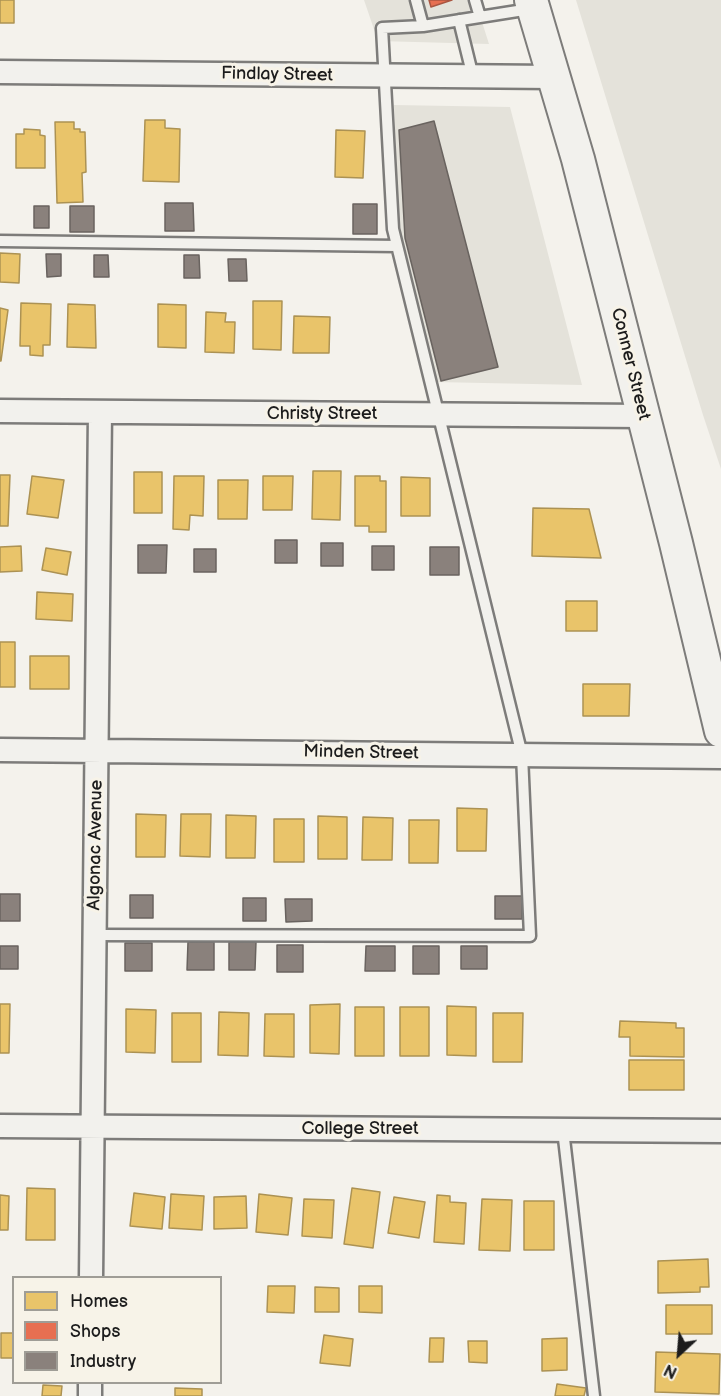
<!DOCTYPE html>
<style>
body{margin:0}
#map{position:relative;width:721px;height:1396px;overflow:hidden;background:#f4f2ec;font-family:"Balsamiq Sans",sans-serif}
canvas{display:block}
.legend{position:absolute;left:12px;top:1276px;width:210px;height:108px;box-sizing:border-box;background:#f7f3e8;border:2px solid #9f9d96;margin:0;padding:8px 10px;list-style:none;font-size:18px;color:#1c1c1c}
.legend li{display:flex;align-items:center;gap:12px;height:30px}
.legend b{width:30px;border:2px solid #9f9d96}
.north{position:absolute;left:649px;top:1324px;width:60px;height:60px;-webkit-text-stroke:4px #f7f3e8;paint-order:stroke;rotate:206deg;font-size:16px;font-weight:700;line-height:24px;text-align:center;color:#1c1c1c}
.north::after{content:'';display:block;margin:auto;width:21px;height:27px;background:#1c1c1c;clip-path:polygon(50% 0,100% 100%,50% 72%,0 100%)}
</style>
<div id="map">
<canvas width="721" height="1396"></canvas>
<ul class="legend">
<li><b style="height:16px;background:#e9c46a"></b>Homes</li>
<li><b style="height:16px;background:#e76f51"></b>Shops</li>
<li><b style="height:16px;background:#8a817c"></b>Industry</li>
</ul>
<div class="north">N</div>
</div>
<script>
const c = document.querySelector('canvas').getContext('2d');
c.lineJoin = 'round';
function fillPath(path, color) { c.fillStyle = color; c.fill(path, 'evenodd'); }
function strokePath(path, color, width, dash) { c.strokeStyle = color; c.lineWidth = width; c.lineCap = dash ? 'butt' : 'round'; c.setLineDash(dash || []); c.stroke(path); }
function drawText(font, color, halo, rows, align = 'center') {
  c.font = font + ' "Balsamiq Sans",sans-serif'; c.lineWidth = 6; c.setLineDash([]); c.textBaseline = 'middle'; c.strokeStyle = halo; c.fillStyle = color; for (const [text, x, y, turn = 0] of rows) {
    c.save(); c.translate(x, y); c.rotate((+turn || 0) * Math.PI / 180); c.textAlign = isNaN(turn) ? turn : align; if (halo) c.strokeText(text, 0, 0); c.fillText(text, 0, 0); c.restore();
  }
}
fillPath(new Path2D(`
 M364 0H475L489 44 378 41Z
 M576 0H721V469L703 415Z
 M394 105 510 107 582 385 435 382 399 230Z`), '#e4e2da');
const homes = new Path2D(`
 M0 0H14V23H0Z
 M145 120H165V128L180 129 179 182 143 181Z
 M55 122H74V129H80V132H85L86 172 82 173 83 202 57 203Z
 M24 129 40 130V135L45 136V168H16V134H24Z
 M336 130 365 131 363 178 335 177Z
 M0 253 20 254 19 283 0 282Z
 M253 301H282L281 350 253 349Z
 M21 303 51 304 50 345H43V356L30 355V346H20Z
 M68 304 95 305 96 348 67 347Z
 M158 304 186 305V348L158 347Z
 M0 308 8 310 1 361H0Z
 M206 312 226 313 225 322H235L234 353 205 352Z
 M294 316 330 317 329 353H293Z
 M313 471H341L340 520 312 519Z
 M134 472H162V513H134Z
 M0 475H10L8 526H0Z
 M32 476 64 480 58 518 27 514Z
 M174 476H204L203 516 190 515 189 530 173 529Z
 M263 476H293L292 510H263Z
 M355 476H380V481H386V532H369V526H355Z
 M401 477 430 478V516H401Z
 M218 480H248L247 519H218Z
 M533 508 589 509 601 558 532 556Z
 M21 546 22 571 0 572V547Z
 M46 548 71 552 67 575 42 570Z
 M37 592 73 594 72 621 36 619Z
 M566 601H597V631H566Z
 M0 642H15V687H0Z
 M30 656H69V689H30Z
 M583 684H630L629 716H583Z
 M457 808 487 809 486 851H457Z
 M136 814 166 815 165 857H136Z
 M181 814H211L210 857 180 856Z
 M226 815 256 816 255 858H226Z
 M318 816 347 817V859H318Z
 M363 817 393 818 392 860H362Z
 M274 819H304V862H274Z
 M409 820H439L438 863H409Z
 M0 1004H10L9 1053H0Z
 M340 1004 339 1054 310 1053V1005Z
 M447 1006 476 1007V1056L447 1055Z
 M355 1007H384V1056H355Z
 M400 1007H429V1056H400Z
 M126 1009 156 1010 155 1053 126 1052Z
 M219 1012 249 1013 248 1056 218 1055Z
 M172 1013H201V1062H172Z
 M493 1013H523L522 1062H493Z
 M265 1014H294V1057L264 1056Z
 M620 1021 676 1023V1028H684V1057L630 1056V1037H619Z
 M629 1060H684V1090H629Z
 M27 1188 55 1189V1240H26Z
 M352 1188 380 1192 373 1248 344 1244Z
 M134 1193 165 1197 162 1229 130 1226Z
 M171 1194 204 1196 202 1230 169 1228Z
 M259 1194 292 1198 288 1235 256 1232Z
 M0 1195 9 1196 8 1230H0Z
 M437 1195 450 1196V1202L466 1203 464 1244 434 1242Z
 M246 1196 247 1228 214 1229V1197Z
 M394 1197 425 1202 419 1238 388 1233Z
 M304 1199 334 1200 332 1238 302 1236Z
 M482 1199 512 1200 510 1251 479 1250Z
 M524 1201H554V1250H524Z
 M708 1259 709 1287H700V1292L658 1293V1261Z
 M268 1286H295L294 1313 267 1312Z
 M359 1286H382V1313L359 1312Z
 M315 1287 339 1288V1312H315Z
 M666 1305H712V1334H666Z
 M1 1333H14V1358H1Z
 M324 1335 353 1339 350 1366 320 1363Z
 M430 1338H444L443 1362H429Z
 M567 1338V1370L542 1371V1339Z
 M468 1341H487V1363L469 1362Z
 M656 1352 720 1354 719 1394 655 1392Z
 M557 1384 586 1388 584 1396H555Z
 M43 1385 62 1386 61 1396H42Z
 M175 1388 202 1389V1396H175Z`);
fillPath(homes, '#e9c46a');
strokePath(homes, '#ac9253', 1.5);
const shops = new Path2D(`
 M429 0H452L431 7Z`);
fillPath(shops, '#e76f51');
strokePath(shops, '#aa5641', 1.5);
const industry = new Path2D(`
 M434 121 498 367 441 381 405 238 399 130Z
 M165 203H193L194 231H165Z
 M353 204H377V234H353Z
 M34 206H49V228H34Z
 M70 206H94V232H70Z
 M46 254H61V276L47 277Z
 M94 255H108L109 277H94Z
 M184 255H199L200 278H184Z
 M228 259H246L247 281H229Z
 M275 540H297V563H275Z
 M321 543H343V566H321Z
 M138 545H167L166 573H138Z
 M372 546H394V570H372Z
 M430 547H459V575H430Z
 M194 549H216V572H194Z
 M0 894H20V921H0Z
 M130 895H153V918H130Z
 M495 896H522V919H495Z
 M243 898H266V921H243Z
 M285 899H312V921L286 922Z
 M188 942H214V970H187Z
 M229 942H256L255 970H229Z
 M125 943H152V971H125Z
 M277 945H303V972H277Z
 M0 946H18V969H0Z
 M366 946H395V971H365Z
 M413 946H439V974H413Z
 M461 946H487V969H461Z`);
fillPath(industry, '#8a817c');
strokePath(industry, '#69635f', 1.5);
const service = new Path2D(`
 M416 0 423 26 530 9
 M475 0 480 17
 M459 20 473 77
 M0 241 397 246
 M95 935 530 936 522 755 393 229 382 28 423 26
 M563 1130 594 1396`);
const minor = new Path2D(`
 M0 72 554 77
 M0 411 644 416
 M0 750 721 757
 M0 1126 721 1131
 M91 1278 100 412
 M90 1396V1382`);
const secondary = new Path2D(`
 M531 0 578 159 676 543 721 731`);
strokePath(service, '#7d7c7a', 15);
strokePath(minor, '#7d7c7a', 27);
strokePath(secondary, '#7d7c7a', 36);
strokePath(service, '#f2f1ed', 10);
strokePath(minor, '#f2f1ed', 22);
strokePath(secondary, '#f2f1ed', 32);
drawText('18px', '#1c1c1c', '#f7f3e8', [
 ["Findlay Street",277,75,1],
 ["Conner Street",630,364,76],
 ["Christy Street",322,414],
 ["Minden Street",361,753,1],
 ["Algonac Avenue",96,845,-89],
 ["College Street",360,1129]
]);
</script>
